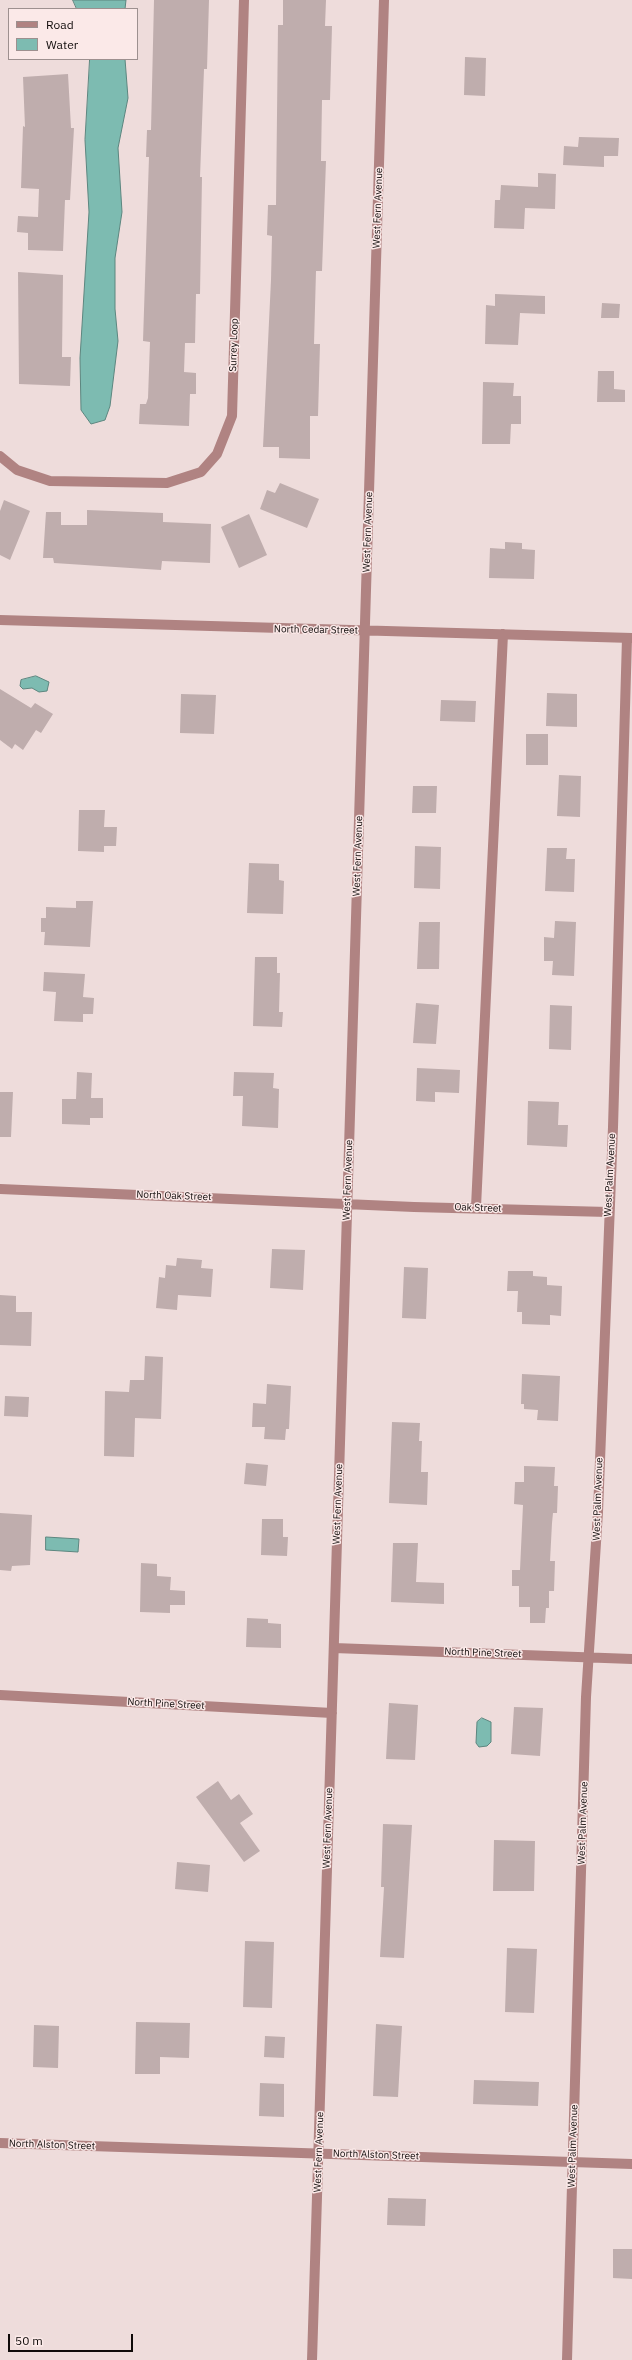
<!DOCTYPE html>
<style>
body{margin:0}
#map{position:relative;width:632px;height:2360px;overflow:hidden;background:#eedcdb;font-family:"IBM Plex Sans",sans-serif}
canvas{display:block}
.legend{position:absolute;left:8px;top:8px;width:130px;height:52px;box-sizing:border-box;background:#fbe9e8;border:1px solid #9d908f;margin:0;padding:5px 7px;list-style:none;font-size:12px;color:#0f0a09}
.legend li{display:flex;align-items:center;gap:8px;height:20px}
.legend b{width:20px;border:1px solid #9d908f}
.scale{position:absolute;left:8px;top:2334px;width:125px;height:18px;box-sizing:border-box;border:2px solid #0f0a09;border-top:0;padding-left:5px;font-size:12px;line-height:14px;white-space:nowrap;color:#0f0a09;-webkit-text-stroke:3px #fbe9e8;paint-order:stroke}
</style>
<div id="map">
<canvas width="632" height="2360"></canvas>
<ul class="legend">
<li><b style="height:5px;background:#b08382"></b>Road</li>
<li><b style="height:11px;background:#7dbbb1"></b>Water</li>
</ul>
<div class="scale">50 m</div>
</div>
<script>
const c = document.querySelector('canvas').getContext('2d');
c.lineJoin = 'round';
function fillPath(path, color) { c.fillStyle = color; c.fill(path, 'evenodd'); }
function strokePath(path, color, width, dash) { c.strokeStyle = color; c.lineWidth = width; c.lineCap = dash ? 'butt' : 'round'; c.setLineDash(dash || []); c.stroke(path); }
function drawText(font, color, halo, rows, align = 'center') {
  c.font = font + ' "IBM Plex Sans",sans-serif'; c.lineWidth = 3; c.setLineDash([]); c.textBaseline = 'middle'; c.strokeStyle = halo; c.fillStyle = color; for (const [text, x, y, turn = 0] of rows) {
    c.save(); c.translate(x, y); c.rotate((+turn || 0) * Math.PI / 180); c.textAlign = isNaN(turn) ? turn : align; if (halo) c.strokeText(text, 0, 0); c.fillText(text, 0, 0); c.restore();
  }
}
const water = new Path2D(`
 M73 0H126L125 9H77Z
 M90 59H125L128 98 118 148 122 212 115 258V309L118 341 110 406 105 420 91 424 81 410 80 358 89 212 85 140Z
 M36 676 49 682 47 691 39 692 32 688 23 689 20 686 21 680Z
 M46 1537 79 1539 78 1552 46 1550Z
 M482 1718 491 1722V1742L487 1746 479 1747 476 1743 477 1722Z`);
fillPath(water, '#7dbbb1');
strokePath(water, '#5c867f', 1);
fillPath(new Path2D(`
 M154 0H209L207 69H204L200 177H202L200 294H196L195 343H185L184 372 196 373V394H190L189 426 139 424 140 404H146L148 398 150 342 143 341 149 157H146L147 130H151Z
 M283 0H326L325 26H332L330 100H322L321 161H326L322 271H316L314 344H320L318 416H310V459L279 458V447H263L271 280 272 236 267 235 268 205H276L278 25H283Z
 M465 57 486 58 485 96 464 95Z
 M68 74 71 128H74L70 200H65L63 251 28 250V233L17 232 18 216 38 217 39 189 21 188 23 126 25 127 23 77Z
 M579 137 619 138 618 156H604V167L563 165 564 146 578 147Z
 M538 173 556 174 555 209 525 208 524 229 494 228 495 200H500L501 185 538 187Z
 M18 272 63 275 62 357H71L70 386 19 384Z
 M495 294 545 296V314L520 313 518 345 485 344 486 305 495 306Z
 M602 303 620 304 619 318H601Z
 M598 371H614V389L625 390V402H597Z
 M483 382 514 383 513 396H521V424H511L510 444H482Z
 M280 483 319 499 307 528 260 509 267 490 275 493Z
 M4 500 30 511 10 560 0 555V511Z
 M87 510 163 513V522L211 524 210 563 162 561 161 570 54 563 53 558H43L46 512H61V525H87Z
 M249 514 267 555 239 568 221 527Z
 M505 542 522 543V549L535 550 534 579 489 578 490 548 505 549Z
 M0 689 31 708 35 703 53 714 41 733 36 730 23 750 15 744 12 749 0 740Z
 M547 693 577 694V727L546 726Z
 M181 694 216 695 214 734 180 733Z
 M441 700 476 701 475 722 440 721Z
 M526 734H548V765H526Z
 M559 775 581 776 580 817 557 816Z
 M413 786H437L436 813H412Z
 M79 810H105L104 827H117L116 846H104V852L78 851Z
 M415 846 441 847 440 889 414 888Z
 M547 848H567L566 859H575L574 892 545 891Z
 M249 863 279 864V880L284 881 283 914 247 913Z
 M76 901H93L90 947 44 945 45 932H41V918H46V907L76 908Z
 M555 921 576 922 574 976 552 975 553 961H544V937L554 938Z
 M419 922H440L439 969H417Z
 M255 957H277V973H280L279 1012H283L282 1027 253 1026Z
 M44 972 85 974 83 997 94 998 93 1014H83V1022L54 1021 56 992 43 991Z
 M416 1003 439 1005 436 1044 413 1043Z
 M550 1005 572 1006 571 1050 549 1049Z
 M417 1068 460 1070 459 1093 435 1092V1102L416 1101Z
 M77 1072 92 1073 91 1098H103V1118H90V1125L62 1124V1099H76Z
 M234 1072 274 1073 273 1088 279 1089 278 1128 242 1126 243 1096H233Z
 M0 1092H13L11 1137H0Z
 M528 1101 559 1102 558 1125H568L567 1147 527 1145Z
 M272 1249 305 1250 303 1290 270 1288Z
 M177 1258 202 1260 201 1268 213 1269 211 1297 178 1295 177 1310 156 1308 159 1277 165 1278 166 1265 176 1266Z
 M404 1267 428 1268 426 1319 402 1318Z
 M508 1271H533V1276L547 1277V1285L562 1286 561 1316 550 1315V1325L522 1324V1312H517L518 1291H507Z
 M0 1295 16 1296V1312H32L31 1346 0 1345Z
 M145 1356 163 1357 161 1419 135 1418 134 1457 104 1456 105 1391 129 1392 130 1380H144Z
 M522 1374 560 1376 558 1421 537 1420 538 1410 524 1409V1404H521Z
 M267 1384 291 1386 289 1429H286L285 1440 264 1439 265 1427H252L253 1403 266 1404Z
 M5 1396 29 1397 28 1417 4 1416Z
 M392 1422 420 1423 419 1441H422L421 1472H428L427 1505 389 1503Z
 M246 1463 268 1465 266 1486 244 1484Z
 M524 1466 555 1467 554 1486H558L557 1513H553L552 1523 550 1561H555L554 1591H549V1608H546L545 1623H530V1607H519V1586H512V1570H520L523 1505 514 1504 515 1482H524Z
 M0 1513 32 1515 30 1565 12 1566 11 1571 0 1570Z
 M262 1519H283V1537H288L287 1556 261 1555Z
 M393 1543H418L416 1582 444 1583V1604L391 1602Z
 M141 1563 157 1564V1576L171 1577 170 1590 185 1591V1605H170V1613L140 1612Z
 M247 1618 268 1619V1623L281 1624V1648L246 1647Z
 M389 1703 418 1705 415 1760 386 1759Z
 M514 1707 543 1708 540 1756 511 1754Z
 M218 1781 231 1800 239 1794 253 1814 240 1823 260 1851 244 1862 196 1797Z
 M383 1824 412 1825 404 1958 380 1957 384 1887H381Z
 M494 1840 535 1841 534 1891H493Z
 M177 1862 210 1865 208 1892 175 1889Z
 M245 1941 274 1942 272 2008 243 2007Z
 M507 1948 537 1949 534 2013 505 2012Z
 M136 2022 190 2023 189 2058 160 2057V2074H135Z
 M376 2024 402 2026 398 2097 373 2096Z
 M34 2025 59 2026 58 2068 33 2067Z
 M265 2036 285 2037 284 2058 264 2057Z
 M474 2080 539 2082 538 2106 473 2104Z
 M260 2083 284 2084V2117L259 2116Z
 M388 2198 426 2199 425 2226 387 2225Z
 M613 2249H632V2279L613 2278Z`), '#bfadad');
strokePath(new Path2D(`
 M0 456 17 470 50 481 167 483 201 472 217 454 232 416 244 0
 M0 620 632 638
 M0 1189 414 1207 608 1212
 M476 1207 503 634
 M334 1648 632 1659
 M0 1695 332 1713
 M0 2143 632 2164
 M312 2360 384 0
 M567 2360 586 1697 598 1512 613 1127 627 638`), '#b08382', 10);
drawText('10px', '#0f0a09', '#fbe9e8', [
 ["West Fern Avenue",378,208,-88],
 ["Surrey Loop",234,345,-88],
 ["West Fern Avenue",368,532,-88],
 ["North Cedar Street",316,630,1],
 ["West Fern Avenue",358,856,-88],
 ["West Palm Avenue",610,1175,-87],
 ["West Fern Avenue",348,1180,-88],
 ["North Oak Street",174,1196,2],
 ["Oak Street",478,1208,2],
 ["West Palm Avenue",598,1499,-88],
 ["West Fern Avenue",338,1504,-88],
 ["North Pine Street",483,1653,2],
 ["North Pine Street",166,1704,3],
 ["West Palm Avenue",583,1823,-88],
 ["West Fern Avenue",328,1828,-88],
 ["North Alston Street",52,2145,2],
 ["West Palm Avenue",573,2146,-88],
 ["West Fern Avenue",319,2152,-88],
 ["North Alston Street",376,2155,2]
]);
</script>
